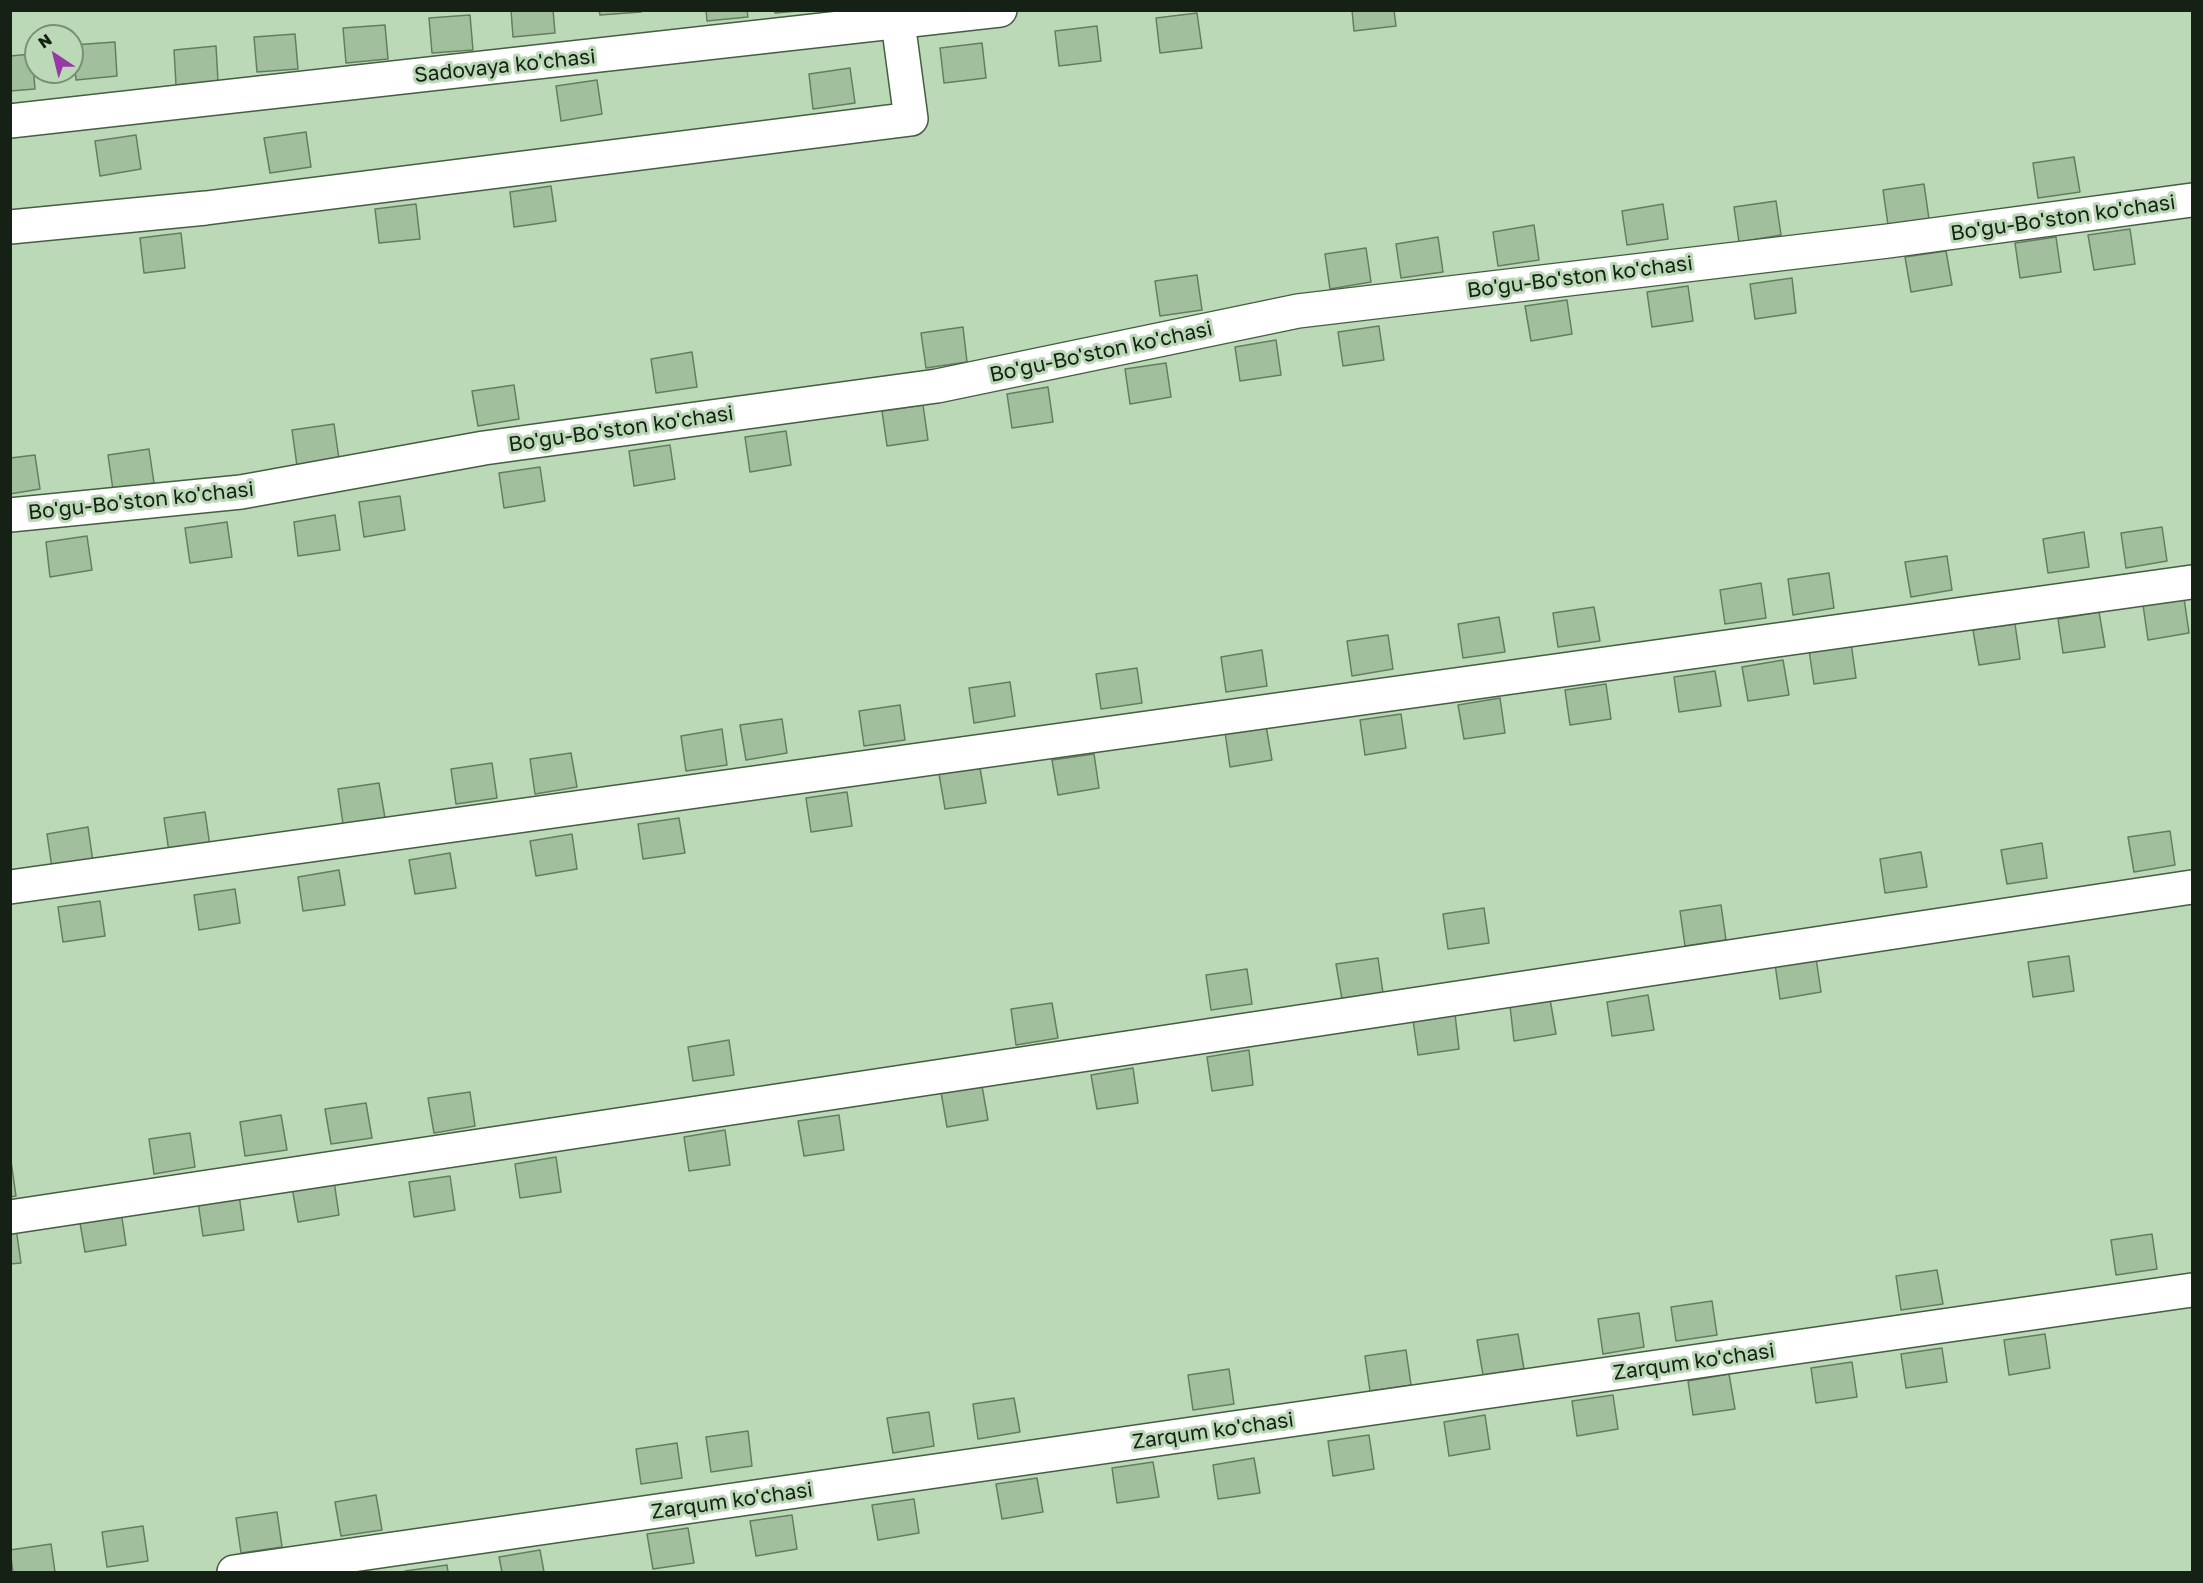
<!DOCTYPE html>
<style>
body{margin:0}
#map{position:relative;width:2203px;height:1583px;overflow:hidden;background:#bbd9b7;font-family:"Golos Text",sans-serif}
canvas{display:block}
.frame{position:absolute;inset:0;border:12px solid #162115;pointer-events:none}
.north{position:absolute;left:24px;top:24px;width:60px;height:60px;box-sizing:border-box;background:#bbd9b7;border:2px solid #798f76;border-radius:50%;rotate:325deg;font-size:16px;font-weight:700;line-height:24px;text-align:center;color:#162115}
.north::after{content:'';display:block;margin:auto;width:21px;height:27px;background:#9539a3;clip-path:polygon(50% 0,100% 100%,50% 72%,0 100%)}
</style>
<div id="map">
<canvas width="2203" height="1583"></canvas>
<div class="frame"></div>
<div class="north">N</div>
</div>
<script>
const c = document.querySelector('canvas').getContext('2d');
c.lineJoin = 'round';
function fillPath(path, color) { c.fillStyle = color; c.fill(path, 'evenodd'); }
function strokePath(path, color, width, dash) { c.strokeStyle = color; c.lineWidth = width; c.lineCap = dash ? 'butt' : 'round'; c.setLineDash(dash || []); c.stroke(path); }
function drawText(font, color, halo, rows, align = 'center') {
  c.font = font + ' "Golos Text",sans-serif'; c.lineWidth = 6; c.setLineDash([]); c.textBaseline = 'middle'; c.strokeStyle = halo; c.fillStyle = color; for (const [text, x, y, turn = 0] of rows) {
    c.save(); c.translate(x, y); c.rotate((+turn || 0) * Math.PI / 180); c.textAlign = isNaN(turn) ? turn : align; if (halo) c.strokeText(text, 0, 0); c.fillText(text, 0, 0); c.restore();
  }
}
const building = new Path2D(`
 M511 10H553L555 33 513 37Z
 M599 10H641V12L600 15Z
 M706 10H747L748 17 707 21Z
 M775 10H810L775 13Z
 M1352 10H1394L1396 26 1354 31Z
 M1197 13 1202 48 1160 53 1156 18Z
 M470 15 473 50 432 53 429 18Z
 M385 25 388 59 346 63 343 28Z
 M1097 26 1101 61 1059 66 1055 31Z
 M295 34 298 69 257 72 254 37Z
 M115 42 117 76 76 80 73 45Z
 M982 43 986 78 944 83 940 48Z
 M216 46 218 81 176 85 174 50Z
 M32 54 35 89 10 91V56Z
 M850 68 855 103 813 109 809 74Z
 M597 80 602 114 561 121 556 86Z
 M306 132 311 167 270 173 264 138Z
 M136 135 141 169 100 176 95 141Z
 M2074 157 2080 192 2038 198 2033 163Z
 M1924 184 1929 219 1888 225 1883 190Z
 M551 186 556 221 514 227 510 192Z
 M1776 201 1781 235 1739 242 1734 207Z
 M416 204 420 239 379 243 375 209Z
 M1663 204 1668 239 1627 245 1622 211Z
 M1534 225 1539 260 1498 266 1493 232Z
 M2130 229 2135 264 2094 270 2088 235Z
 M181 233 185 268 144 273 140 238Z
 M1438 237 1443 272 1401 278 1396 244Z
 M2056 237 2061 272 2020 278 2015 243Z
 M1366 248 1371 282 1330 289 1325 254Z
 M1946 251 1952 285 1911 292 1905 257Z
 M1197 275 1202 310 1160 316 1155 281Z
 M1792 278 1796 313 1755 319 1750 284Z
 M1688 286 1693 321 1652 327 1647 292Z
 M1567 300 1572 334 1531 341 1525 306Z
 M1379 326 1384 360 1343 366 1338 332Z
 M963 327 967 362 926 368 921 333Z
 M1276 340 1281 375 1240 381 1235 347Z
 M692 352 697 387 656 393 651 359Z
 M1166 363 1171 397 1130 404 1125 369Z
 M514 385 519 419 478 426 472 391Z
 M1048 387 1053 422 1012 428 1007 394Z
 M923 405 928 440 887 446 882 411Z
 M334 424 339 459 297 466 292 430Z
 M786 431 791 465 750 472 745 437Z
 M670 445 675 479 634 486 629 451Z
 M149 449 154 483 113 490 108 455Z
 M35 455 40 489 10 494V458Z
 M540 467 545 501 504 508 499 473Z
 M400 496 405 530 364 537 359 502Z
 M335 515 340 550 298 556 294 522Z
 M227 522 232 557 190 563 185 528Z
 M2162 527 2167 561 2126 568 2121 533Z
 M2084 532 2089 567 2048 573 2043 539Z
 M87 536 92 570 50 577 46 542Z
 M1947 556 1952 590 1911 597 1905 562Z
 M1829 573 1834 608 1793 615 1788 579Z
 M1761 583 1766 618 1725 624 1720 590Z
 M2184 598 2189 633 2148 640 2143 605Z
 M1594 607 1600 641 1558 647 1553 613Z
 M2099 612 2105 647 2063 653 2058 619Z
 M1499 617 1505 652 1463 658 1458 624Z
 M2015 624 2020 659 1979 665 1973 630Z
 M1388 635 1393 669 1352 676 1347 641Z
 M1851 643 1856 678 1814 684 1809 650Z
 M1262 650 1267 686 1226 692 1221 657Z
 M1783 660 1789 695 1748 701 1742 667Z
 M1137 668 1142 703 1101 709 1096 674Z
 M1715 671 1721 706 1679 712 1674 677Z
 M1010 682 1015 716 974 723 969 688Z
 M1606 684 1611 719 1570 725 1565 690Z
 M1500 698 1505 733 1464 739 1458 705Z
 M900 705 905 740 864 746 859 711Z
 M1401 714 1406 748 1365 755 1360 720Z
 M782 719 787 753 746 760 740 725Z
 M1266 726 1272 760 1230 767 1225 732Z
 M722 729 727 765 686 771 681 736Z
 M571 753 577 787 535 794 530 759Z
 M1094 754 1099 788 1058 795 1052 760Z
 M492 763 497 798 456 804 451 769Z
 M980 768 986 803 945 809 939 774Z
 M379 783 385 818 343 824 338 789Z
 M847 792 852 826 811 832 806 798Z
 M205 812 210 846 169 852 164 818Z
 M679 818 685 853 643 859 638 824Z
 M88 827 93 862 52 868 47 834Z
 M2170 831 2175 865 2134 872 2128 837Z
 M572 834 577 869 536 876 530 841Z
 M2042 843 2047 878 2007 884 2001 850Z
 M1921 852 1927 887 1885 893 1880 859Z
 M450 853 456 888 415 894 409 860Z
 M339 870 345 905 303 911 298 877Z
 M235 889 240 923 199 930 194 895Z
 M100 901 105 936 63 942 58 907Z
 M1721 905 1726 940 1685 946 1680 911Z
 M1484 908 1489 943 1448 949 1443 914Z
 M2069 956 2074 991 2033 997 2028 962Z
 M1378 958 1383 993 1342 999 1336 964Z
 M1816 958 1821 992 1780 999 1775 964Z
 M1247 969 1252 1004 1211 1010 1206 975Z
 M1648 995 1654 1030 1612 1036 1607 1002Z
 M1550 999 1556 1034 1514 1041 1510 1006Z
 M1052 1003 1058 1038 1016 1045 1011 1009Z
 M1455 1014 1459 1049 1418 1055 1413 1020Z
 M729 1040 734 1075 693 1081 688 1047Z
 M1249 1050 1253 1085 1212 1091 1207 1057Z
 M1133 1068 1138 1103 1097 1109 1091 1075Z
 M982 1086 988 1120 947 1127 941 1092Z
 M470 1092 475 1126 434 1133 428 1098Z
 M366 1103 372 1138 331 1144 325 1109Z
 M281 1115 287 1150 245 1156 240 1122Z
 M839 1115 844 1150 804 1156 798 1121Z
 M725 1130 730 1165 689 1171 684 1137Z
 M190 1133 195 1167 154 1174 149 1139Z
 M556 1157 561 1192 520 1198 515 1164Z
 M11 1161 16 1196 10 1197V1161Z
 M450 1176 455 1210 414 1217 409 1182Z
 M334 1181 339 1215 298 1222 292 1187Z
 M239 1195 244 1230 203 1236 198 1202Z
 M121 1211 126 1245 85 1252 79 1217Z
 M16 1228 21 1263 10 1264V1229Z
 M2152 1234 2157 1269 2116 1275 2111 1240Z
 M1937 1270 1943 1304 1901 1310 1896 1276Z
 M1712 1301 1717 1335 1676 1341 1671 1307Z
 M1639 1313 1644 1347 1603 1354 1598 1319Z
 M1518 1334 1524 1369 1483 1375 1477 1340Z
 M2045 1334 2050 1368 2009 1375 2004 1340Z
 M1942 1348 1947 1382 1906 1388 1901 1354Z
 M1406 1350 1411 1385 1370 1391 1365 1356Z
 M1852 1362 1857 1397 1816 1403 1811 1368Z
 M1229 1369 1234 1404 1193 1410 1188 1375Z
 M1729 1374 1735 1409 1693 1415 1688 1381Z
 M1613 1395 1618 1429 1577 1436 1572 1401Z
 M1014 1398 1020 1432 978 1439 973 1404Z
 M929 1412 934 1446 893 1453 887 1418Z
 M1485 1415 1490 1449 1449 1456 1444 1422Z
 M748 1431 752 1466 711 1472 706 1437Z
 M1369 1435 1374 1469 1333 1476 1328 1441Z
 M677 1443 682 1478 641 1484 636 1449Z
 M1254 1458 1260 1493 1218 1499 1213 1465Z
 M1153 1462 1159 1497 1117 1503 1112 1468Z
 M1037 1478 1043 1512 1002 1519 996 1484Z
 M376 1495 382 1530 341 1536 335 1502Z
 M914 1499 919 1533 878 1540 872 1505Z
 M277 1512 282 1547 241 1553 236 1518Z
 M792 1515 797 1549 756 1556 750 1521Z
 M143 1526 148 1561 107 1567 102 1532Z
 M688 1528 694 1563 653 1569 647 1534Z
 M51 1544 55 1572H13L10 1550Z
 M540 1550 544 1572H502L499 1557Z
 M447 1565 448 1572H405V1571Z`);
fillPath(building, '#a1bf9d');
strokePath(building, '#627e5f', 1.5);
const minor = new Path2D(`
 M10 121 1000 10
 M10 227 206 208 911 119 898 22
 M10 515 241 492 484 448 937 386 1298 311 1888 241 2192 200
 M10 887 2192 582
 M10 1217 2192 887
 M234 1572 2192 1290`);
strokePath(minor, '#445e41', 36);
strokePath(minor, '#fff', 33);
drawText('21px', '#162115', '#bbd9b7', [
 ["Sadovaya ko'chasi",505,66,-6],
 ["Bo'gu-Bo'ston ko'chasi",2063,218,-8],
 ["Bo'gu-Bo'ston ko'chasi",1580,277,-7],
 ["Bo'gu-Bo'ston ko'chasi",1101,352,-12],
 ["Bo'gu-Bo'ston ko'chasi",621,429,-8],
 ["Bo'gu-Bo'ston ko'chasi",141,501,-6],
 ["Zarqum ko'chasi",1694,1362,-8],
 ["Zarqum ko'chasi",1213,1431,-8],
 ["Zarqum ko'chasi",732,1501,-8]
]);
</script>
